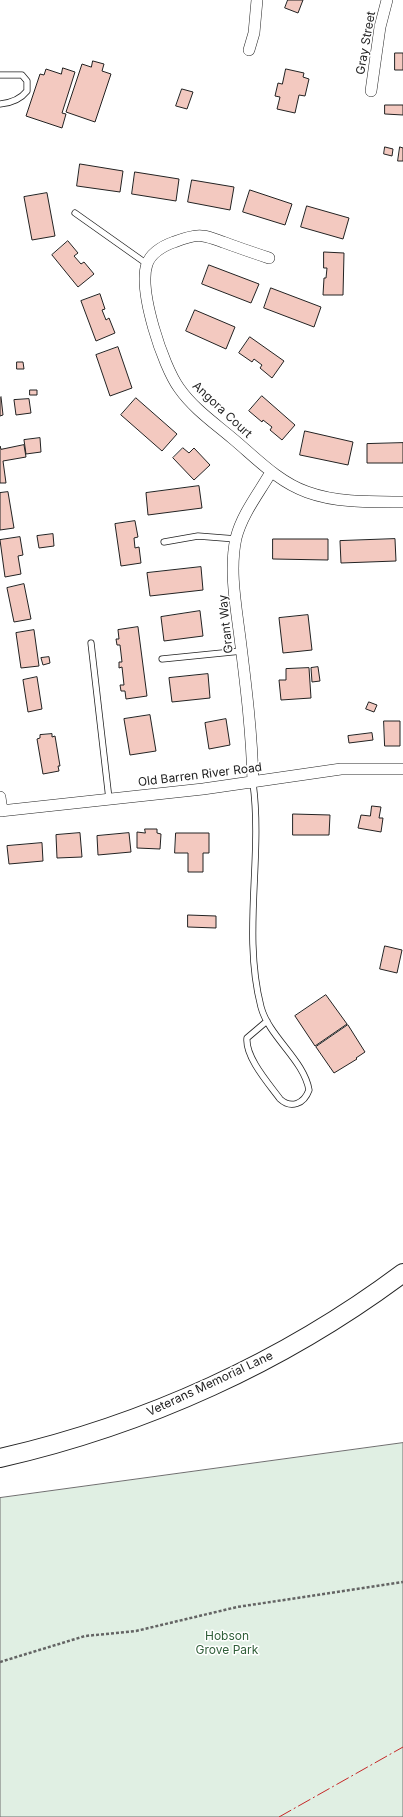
<!DOCTYPE html>
<style>
body{margin:0}
canvas{display:block;background:#fff}
</style>
<canvas width="403" height="1817"></canvas>
<script>
const c = document.querySelector('canvas').getContext('2d');
c.lineJoin = 'round';
function fillPath(path, color) { c.fillStyle = color; c.fill(path, 'evenodd'); }
function strokePath(path, color, width, dash) { c.strokeStyle = color; c.lineWidth = width; c.lineCap = dash ? 'butt' : 'round'; c.setLineDash(dash || []); c.stroke(path); }
function drawText(font, color, halo, rows, align = 'center') {
  c.font = font + ' Inter,sans-serif'; c.lineWidth = 3; c.setLineDash([]); c.textBaseline = 'middle'; c.strokeStyle = halo; c.fillStyle = color; for (const [text, x, y, turn = 0] of rows) {
    c.save(); c.translate(x, y); c.rotate((+turn || 0) * Math.PI / 180); c.textAlign = isNaN(turn) ? turn : align; if (halo) c.strokeText(text, 0, 0); c.fillText(text, 0, 0); c.restore();
  }
}
const green = new Path2D(`
 M403 1443V1817H0V1498Z`);
fillPath(green, '#e0efe3');
strokePath(green, '#6f6f6f', 1);
const building = new Path2D(`
 M288 0H303L298 13 285 8Z
 M395 53H403V70H395Z
 M93 61 104 64 102 71 111 74 95 122 66 112 82 64 91 67Z
 M63 68 75 72 62 113 66 114 62 128 26 116 40 74 44 75 46 69 61 74Z
 M286 69 304 73 303 77 309 79 305 96 299 95 295 113 277 109 280 97 275 96 278 83 282 84Z
 M182 89 193 92 187 109 176 106Z
 M385 105H403V115L385 114Z
 M385 147 393 149 392 156 384 154Z
 M400 147 403 148V161H398Z
 M80 164 123 171 120 192 77 186Z
 M135 172 179 179 176 201 132 194Z
 M192 180 234 187 230 210 188 202Z
 M250 190 292 204 285 225 243 212Z
 M47 193 55 236 32 240 24 197Z
 M307 206 349 218 343 239 301 227Z
 M68 241 78 253 74 256 81 264 84 262 94 274 78 287 52 255Z
 M324 252 344 253 343 295H323L324 278H326L327 268H324Z
 M209 265 259 284 251 303 202 284Z
 M271 288 321 307 314 327 264 308Z
 M100 294 105 309 102 310 106 320 109 318 115 333 96 341 81 301Z
 M195 310 235 327 226 349 186 331Z
 M250 337 284 361 272 378 260 368 262 365 254 359 252 362 239 353Z
 M118 347 132 388 110 396 96 355Z
 M17 362H23L24 369H17Z
 M30 390H37V395H30Z
 M262 396 295 425 282 440 270 430 272 427 263 420 262 422 249 411Z
 M1 397 3 415 0 416V398Z
 M136 398 177 434 162 451 121 415Z
 M29 399 31 413 16 415 14 400Z
 M305 431 353 442 348 465 300 455Z
 M40 438 41 452 26 454 24 440Z
 M403 443V463H367V444Z
 M24 445 26 457 3 461 6 483H0V446L1 449Z
 M183 448 189 453 194 448 210 465 194 480 173 458Z
 M199 486 202 508 148 515 146 493Z
 M8 492 14 528 0 530V493Z
 M135 521 138 537 134 538 135 548 139 547 141 563 121 566 115 524Z
 M53 534 54 546 39 548 37 536Z
 M20 537 23 555 18 556 21 574 5 577 0 540Z
 M273 539H328V560L273 559Z
 M395 539 396 561 341 563 340 541Z
 M201 567 203 590 150 596 147 573Z
 M24 584 31 619 14 622 7 588Z
 M200 611 203 636 164 641 161 617Z
 M308 615 312 650 283 653 279 618Z
 M138 627 147 696 126 699 125 691H121L120 685H124L122 667 119 668V662H122L120 645H117L116 639H119L118 630Z
 M34 630 39 666 21 668 16 633Z
 M49 657 50 663 43 665 41 658Z
 M318 667 320 681 312 682 311 668Z
 M309 668 311 698 281 700 279 680H286V669Z
 M208 674 210 698 172 702 169 678Z
 M37 677 42 709 28 712 23 680Z
 M369 702 377 705 374 712 366 709Z
 M150 715 156 751 130 755 124 719Z
 M226 719 230 745 209 749 205 723Z
 M384 721H400V746H385Z
 M372 733 373 740 349 743 348 736Z
 M52 734V737L55 736 60 766H58L59 771 43 774 37 739 40 738V735Z
 M372 806 381 807 379 818H383L381 832 358 828 361 815 370 816Z
 M293 814 330 815 329 835H293Z
 M145 829H157V833L161 834 160 849 137 848V832L145 833Z
 M80 833 82 857 57 858 56 835Z
 M129 833 131 852 98 855 97 836Z
 M176 833H209V853H203V872H188V853H175Z
 M42 843 43 861 9 864 7 846Z
 M188 915 216 916V928L188 927Z
 M385 946 402 950 397 973 380 969Z
 M326 995 347 1024 315 1046 295 1016Z
 M348 1025 365 1052 356 1058 357 1059 334 1073 316 1047Z`);
fillPath(building, '#f3c9c0');
strokePath(building, '#222', 1);
const lane = new Path2D(`
 M0 75H22L27 81V91C20 100 11 103 0 104
 M75 213 147 264
 M164 542 198 536 236 539
 M91 643 109 799
 M162 659 242 651
 M253 783C263 857 242 933 261 1007 269 1037 304 1060 309 1090 304 1104 291 1109 280 1099 269 1084 245 1057 247 1038L267 1021`);
const street = new Path2D(`
 M249 50 254 33 257 0
 M371 91 380 27 387 0
 M269 258C254 253 239 248 223 242 217 240 210 237 203 236 195 234 182 239 174 242 163 246 151 253 147 264 138 291 163 366 179 388 193 408 213 422 232 438 255 457 278 482 307 492 337 503 371 502 403 502
 M253 783C252 734 246 686 240 638 236 606 229 570 236 538 242 514 259 493 271 472
 M0 797 2 811
 M0 811 203 789 341 769H403`);
const primary = new Path2D(`
 M0 1458C145 1425 284 1362 403 1273`);
strokePath(lane, '#222', 7);
strokePath(street, '#222', 12);
strokePath(primary, '#222', 20);
strokePath(new Path2D(`
 M0 1662 85 1636 136 1631 237 1607 403 1582`), '#646464', 2.5, [3, 2]);
strokePath(lane, '#fff', 5.5);
strokePath(street, '#fff', 11);
strokePath(primary, '#fff', 18);
strokePath(new Path2D(`
 M279 1817 403 1747`), '#c62828', 1, [14, 3, 2, 3]);
drawText('12px', '#222', '#fff', [
 ["Gray Street",366,43,-80],
 ["Angora Court",222,410,43],
 ["Grant Way",226,624,-96],
 ["Old Barren River Road",200,775,-7],
 ["Veterans Memorial Lane",210,1384,-25]
]);
drawText('12px', '#2f5e38', '#fff', [
 ["Hobson",227,1636],
 ["Grove Park",227,1650]
]);
</script>
